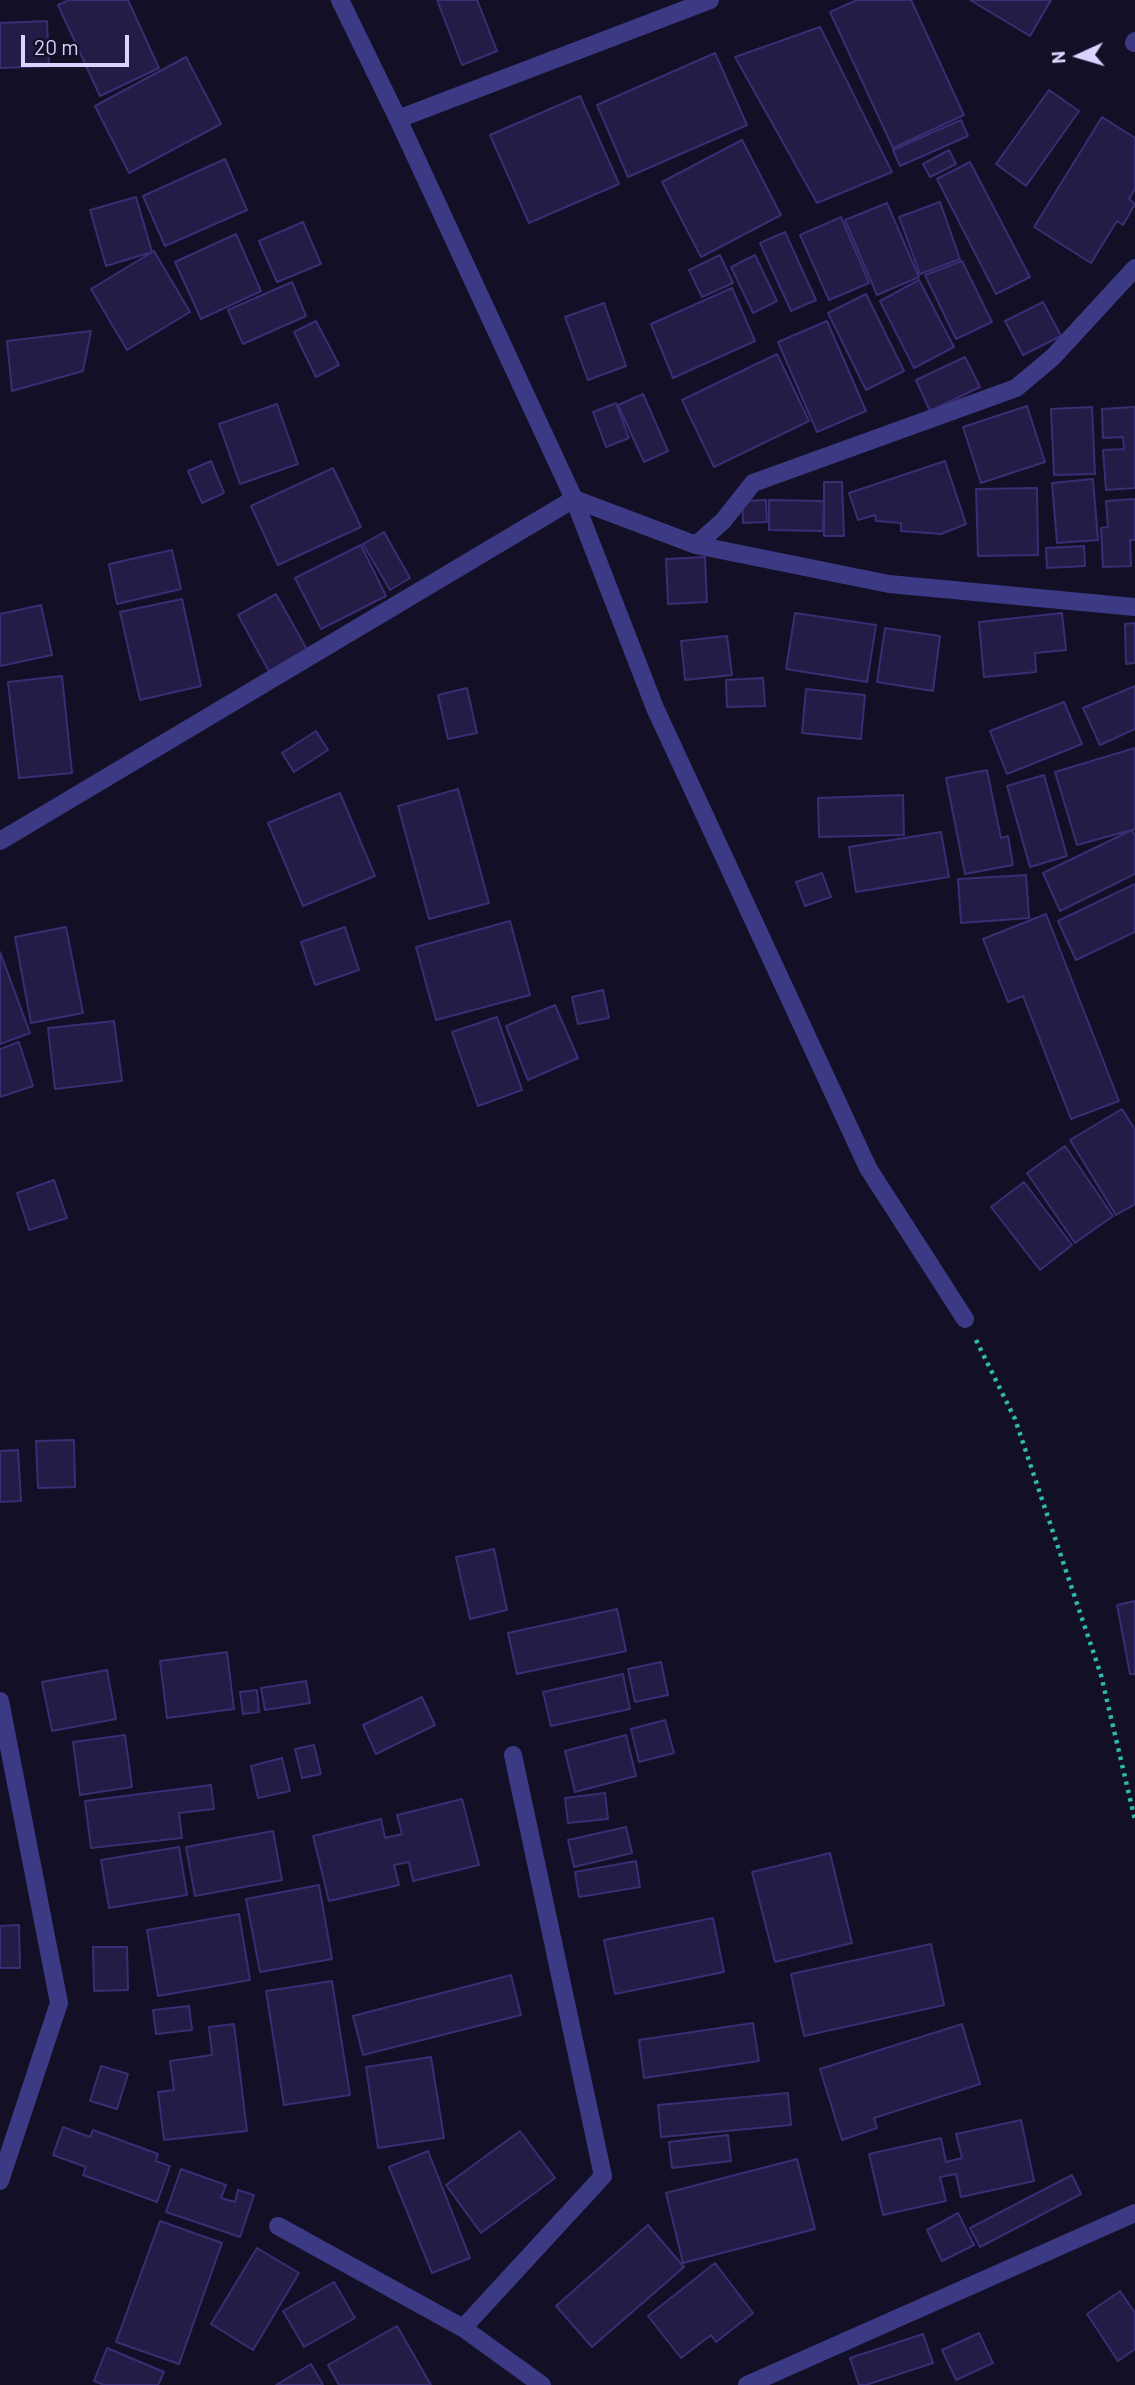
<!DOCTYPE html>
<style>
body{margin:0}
#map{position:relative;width:1135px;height:2385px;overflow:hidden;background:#130f26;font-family:Barlow,sans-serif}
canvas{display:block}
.north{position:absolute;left:1044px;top:21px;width:70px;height:70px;-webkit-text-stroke:5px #130f26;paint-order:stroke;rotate:266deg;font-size:19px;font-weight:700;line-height:28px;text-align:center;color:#d9d4ff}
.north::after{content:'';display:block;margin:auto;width:24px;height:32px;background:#d9d4ff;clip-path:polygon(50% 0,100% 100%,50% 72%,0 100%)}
.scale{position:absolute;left:21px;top:35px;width:108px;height:32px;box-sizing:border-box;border:4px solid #d9d4ff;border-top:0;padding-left:9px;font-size:21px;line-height:24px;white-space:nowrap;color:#d9d4ff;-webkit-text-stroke:5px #130f26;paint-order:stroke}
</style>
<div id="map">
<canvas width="1135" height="2385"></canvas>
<div class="north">N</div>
<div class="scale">20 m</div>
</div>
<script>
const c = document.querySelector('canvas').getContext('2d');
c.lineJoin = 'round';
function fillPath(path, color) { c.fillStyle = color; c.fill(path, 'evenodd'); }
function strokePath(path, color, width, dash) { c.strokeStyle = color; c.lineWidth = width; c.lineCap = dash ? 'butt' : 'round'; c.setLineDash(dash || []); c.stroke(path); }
const building = new Path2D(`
 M69 0H128L159 68 100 96 58 5Z
 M437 0H477L497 51 462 65Z
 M857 0H911L964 115 893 148 830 12Z
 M970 0H1051L1030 36Z
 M47 21 49 66 0 68V23Z
 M820 27 892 172 817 203 735 57Z
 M715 53 747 125 628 177 597 105Z
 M186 57 221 124 129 173 95 106Z
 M1049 90 1079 111 1026 186 996 164Z
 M580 96 619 184 529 223 490 135Z
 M1102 117 1135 138V189L1129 199 1135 204 1123 225 1117 221 1091 263 1034 227Z
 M961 120 968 136 900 166 893 150Z
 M742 140 781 215 701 257 662 182Z
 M949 150 956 164 930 177 923 164Z
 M225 159 247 210 165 246 143 196Z
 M970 162 1030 277 996 294 937 179Z
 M136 197 152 252 106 266 90 210Z
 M940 202 960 259 920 274 899 217Z
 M887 203 919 277 877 295 845 220Z
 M841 217 869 283 829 300 800 235Z
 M303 222 321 264 277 282 259 241Z
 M785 232 816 300 791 311 760 243Z
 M236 234 261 291 201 319 175 262Z
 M154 251 190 312 127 350 91 289Z
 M720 255 733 283 702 297 689 270Z
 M755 255 777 301 753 313 731 267Z
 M962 261 992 322 956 339 925 275Z
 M919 280 954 347 914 368 880 301Z
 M292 282 306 316 243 344 228 310Z
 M732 288 755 341 673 378 651 324Z
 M866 294 904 371 866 390 828 313Z
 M1043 302 1061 336 1023 355 1005 321Z
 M604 303 626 366 588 380 565 317Z
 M316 321 339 365 316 377 294 332Z
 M827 321 866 411 817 432 778 342Z
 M91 331 83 371 12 391 7 341Z
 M777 354 809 421 714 467 682 400Z
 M965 357 980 387 930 411 916 380Z
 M643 394 668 451 644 462 618 405Z
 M616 403 629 438 606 447 593 412Z
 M277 404 298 464 240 484 219 424Z
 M1027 406 1045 462 981 483 963 427Z
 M1092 407 1095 474 1054 475 1051 409Z
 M1135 407V488L1106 490 1103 450 1124 449 1123 437 1103 438 1102 409Z
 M211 461 224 493 202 503 188 471Z
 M945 461 966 524 941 534 901 531V523L876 521 875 515 858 520 849 493Z
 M333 468 361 527 278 565 251 506Z
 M1093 479 1098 540 1057 543 1052 483Z
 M824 482H842L844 536H824Z
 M1037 488 1038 555 978 556 976 489Z
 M1135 499V540H1130L1131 566 1103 567 1101 528 1108 527 1106 501Z
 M766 500 767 522 743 523 742 501Z
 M769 500 824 501 823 531 769 530Z
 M384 532 410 578 390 590 363 544Z
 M361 545 386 596 321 629 295 578Z
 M1084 546 1085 566 1047 568 1046 548Z
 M172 550 181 589 117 604 109 564Z
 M705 557 707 602 668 604 666 559Z
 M276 594 309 653 271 675 238 615Z
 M182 599 201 686 140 700 120 612Z
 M41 605 52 655 0 666V614Z
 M795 613 876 625 867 682 786 669Z
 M1062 613 1066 650 1035 653 1036 672 984 677 979 622Z
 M1135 623V663L1126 664 1125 624Z
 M885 628 940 636 933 691 877 682Z
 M727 636 732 675 685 680 681 641Z
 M62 676 72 773 19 778 8 682Z
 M763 678 765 706 727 707 726 680Z
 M1135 686V729L1100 745 1083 708Z
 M467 688 477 733 448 739 438 695Z
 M806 689 865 695 861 739 802 733Z
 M1064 702 1082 744 1007 774 990 731Z
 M316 731 328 750 294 772 282 753Z
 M1135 748V829L1077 845 1055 772Z
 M987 770 1001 838 1008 836 1013 865 965 874 946 778Z
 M1044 775 1067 856 1030 867 1007 786Z
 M458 789 489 903 429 919 398 806Z
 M340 793 375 876 303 906 268 823Z
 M903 795 904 835 819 837 818 798Z
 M1132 830 1135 836V874L1060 911 1043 873Z
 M941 832 949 877 856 892 849 847Z
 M822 873 831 897 805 906 796 882Z
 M1026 875 1029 918 961 923 958 879Z
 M1135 884V932L1076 960 1058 921Z
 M1046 914 1119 1101 1071 1119 1023 996 1008 1002 983 939Z
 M510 921 530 995 436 1020 416 947Z
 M66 927 83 1013 31 1023 15 937Z
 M345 927 359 970 315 985 301 942Z
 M0 952 30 1033 0 1044Z
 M603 990 609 1018 578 1024 572 997Z
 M555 1005 578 1058 528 1080 506 1026Z
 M497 1017 522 1090 478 1106 452 1032Z
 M114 1021 122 1081 55 1089 48 1028Z
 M19 1042 33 1086 0 1097V1049Z
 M1122 1109 1135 1130V1204L1116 1215 1070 1140Z
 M1065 1146 1113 1216 1075 1243 1027 1173Z
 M54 1180 67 1218 29 1230 17 1193Z
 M1024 1182 1072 1245 1040 1270 991 1207Z
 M74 1440 75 1487 38 1488 36 1441Z
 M18 1450 21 1501 0 1502V1451Z
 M494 1549 507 1610 470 1619 456 1557Z
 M1135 1601V1674H1130L1117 1605Z
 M617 1609 626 1651 517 1674 508 1633Z
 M227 1652 234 1709 167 1718 160 1661Z
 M661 1662 668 1695 635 1702 628 1669Z
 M107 1670 116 1719 52 1731 42 1682Z
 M623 1674 630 1709 551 1726 543 1692Z
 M306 1681 310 1703 265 1710 261 1688Z
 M257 1690 259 1712 243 1714 240 1692Z
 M422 1697 435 1725 376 1754 363 1725Z
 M665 1720 674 1753 639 1762 631 1729Z
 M125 1735 132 1787 80 1795 73 1742Z
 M626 1735 636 1776 575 1792 565 1751Z
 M314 1745 321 1774 302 1778 295 1749Z
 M282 1758 290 1791 258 1798 251 1766Z
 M211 1785 214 1809 179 1813 182 1838 91 1848 85 1801Z
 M605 1793 608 1819 568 1823 565 1798Z
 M462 1799 479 1865 413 1881 409 1862 394 1865 399 1885 329 1901 313 1836 381 1819 385 1838 402 1834 397 1815Z
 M626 1827 632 1853 574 1867 568 1840Z
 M273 1831 282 1880 195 1896 186 1847Z
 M179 1847 187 1895 109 1908 101 1860Z
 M830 1853 852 1943 775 1962 752 1872Z
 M636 1861 640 1887 579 1897 575 1872Z
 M319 1885 332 1959 260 1972 246 1899Z
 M239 1914 250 1980 158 1996 147 1930Z
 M713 1918 724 1972 615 1994 604 1940Z
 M19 1925 20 1968H0V1926Z
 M931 1944 944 2005 804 2036 791 1974Z
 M93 1947H127L128 1990 94 1991Z
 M511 1975 521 2015 363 2055 353 2016Z
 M332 1981 350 2095 284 2105 266 1991Z
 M189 2006 192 2030 156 2034 153 2010Z
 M753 2023 759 2061 644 2078 639 2040Z
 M234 2024 247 2131 164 2140 158 2092 174 2090 170 2061 212 2055 209 2027Z
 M962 2024 980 2084 874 2118 877 2128 842 2140 820 2069Z
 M431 2057 444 2138 378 2148 366 2067Z
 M101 2066 128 2074 117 2109 90 2101Z
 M788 2093 791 2125 661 2137 658 2105Z
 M1021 2120 1034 2181 961 2197 956 2174 940 2177 946 2201 883 2215 869 2154 941 2138 946 2162 962 2158 956 2134Z
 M63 2127 90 2137 93 2130 158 2154 156 2161 170 2166 157 2202 83 2175 86 2167 53 2155Z
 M520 2131 555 2178 481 2233 446 2185Z
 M728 2135 731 2161 672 2168 669 2142Z
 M428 2151 470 2258 432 2273 389 2167Z
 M797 2159 815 2229 683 2263 666 2193Z
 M181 2169 226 2185 221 2198 235 2202 238 2190 254 2195 240 2237 166 2212Z
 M1072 2175 1081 2194 980 2247 970 2228Z
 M958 2213 974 2245 942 2261 927 2230Z
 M160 2221 222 2243 179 2364 116 2342Z
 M648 2225 684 2267 592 2347 556 2306Z
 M257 2248 299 2273 253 2350 211 2324Z
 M715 2263 753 2313 716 2342 711 2335 681 2358 648 2316Z
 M334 2282 355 2318 304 2347 283 2311Z
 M1120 2291 1135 2313V2349L1118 2361 1087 2314Z
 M397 2326 431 2385H339L328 2365Z
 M979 2333 993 2363 956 2380 942 2350Z
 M923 2334 933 2363 866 2385H859L850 2358Z
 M107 2348 164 2372 158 2385H104L94 2381Z
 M311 2364 323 2385H276Z`);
fillPath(building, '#241b47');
strokePath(building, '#3b2d73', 2);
strokePath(new Path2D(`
 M976 1340 1015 1419 1101 1675 1135 1820`), '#2fb8b0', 4.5, [3.5, 5]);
strokePath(new Path2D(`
 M340 0 398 119 574 499 655 708 868 1168 965 1319
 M1134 43 1135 41
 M398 119 710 0
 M696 545 723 521 753 483 1016 388 1053 357 1135 268
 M0 841 574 499 696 545 889 584 1135 607
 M0 1701 59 2003 0 2181
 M278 2226 463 2328 542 2385
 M463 2328 603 2176 513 1755
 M747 2385 1135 2213`), '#3d3a85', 18);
</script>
